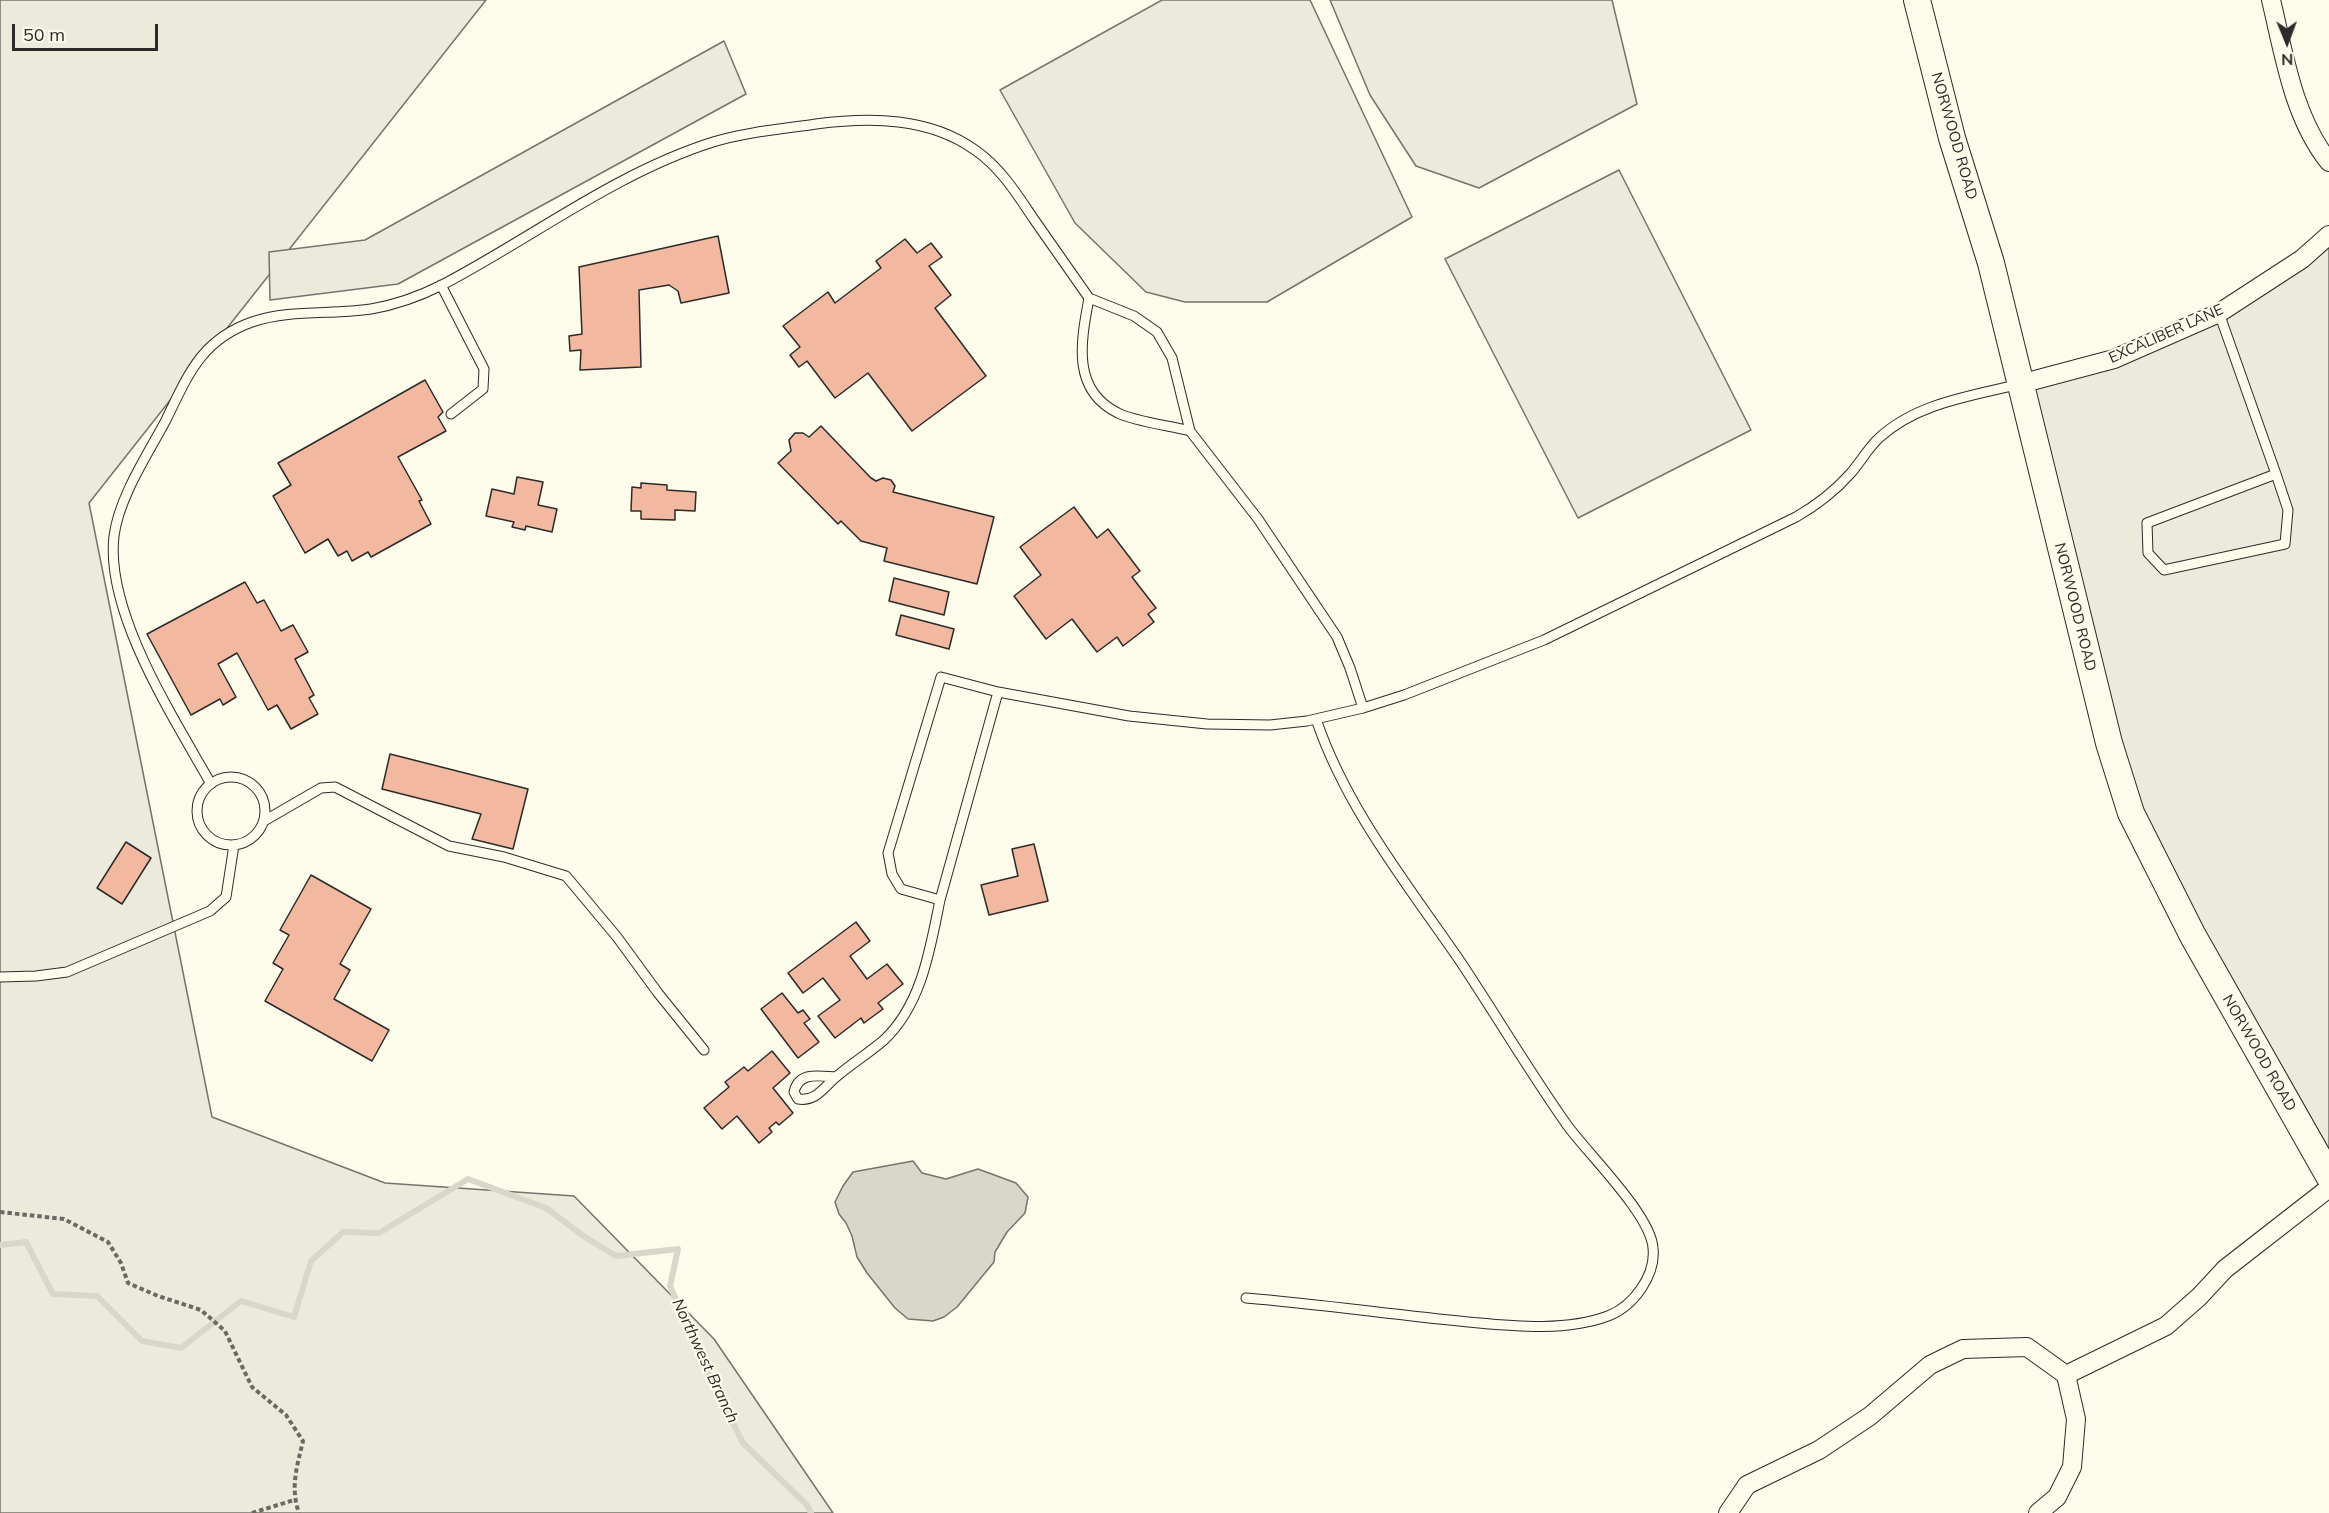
<!DOCTYPE html>
<style>
body{margin:0}
#map{position:relative;width:2329px;height:1513px;overflow:hidden;background:#fdfbea;font-family:Mulish,sans-serif}
canvas{display:block}
.north{position:absolute;left:2257px;top:12px;width:60px;height:60px;-webkit-text-stroke:4px #fdfbea;paint-order:stroke;rotate:179deg;font-size:16px;font-weight:700;line-height:24px;text-align:center;color:#2b2b2b}
.north::after{content:'';display:block;margin:auto;width:21px;height:27px;background:#2b2b2b;clip-path:polygon(50% 0,100% 100%,50% 72%,0 100%)}
.scale{position:absolute;left:12px;top:24px;width:146px;height:27px;box-sizing:border-box;border:3px solid #2b2b2b;border-top:0;padding-left:8px;font-size:18px;line-height:21px;white-space:nowrap;color:#2b2b2b;-webkit-text-stroke:4px #fdfbea;paint-order:stroke}
</style>
<div id="map">
<canvas width="2329" height="1513"></canvas>
<div class="north">N</div>
<div class="scale">50 m</div>
</div>
<script>
const c = document.querySelector('canvas').getContext('2d');
c.lineJoin = 'round';
function fillPath(path, color) { c.fillStyle = color; c.fill(path, 'evenodd'); }
function strokePath(path, color, width, dash) { c.strokeStyle = color; c.lineWidth = width; c.lineCap = dash ? 'butt' : 'round'; c.setLineDash(dash || []); c.stroke(path); }
function drawText(font, color, halo, rows, align = 'center') {
  c.font = font + ' Mulish,sans-serif'; c.lineWidth = 4.5; c.setLineDash([]); c.textBaseline = 'middle'; c.strokeStyle = halo; c.fillStyle = color; for (const [text, x, y, turn = 0] of rows) {
    c.save(); c.translate(x, y); c.rotate((+turn || 0) * Math.PI / 180); c.textAlign = isNaN(turn) ? turn : align; if (halo) c.strokeText(text, 0, 0); c.fillText(text, 0, 0); c.restore();
  }
}
const green = new Path2D(`
 M0 0H486L89 503 212 1117 385 1183 574 1196 714 1339 833 1513H0Z
 M1162 0H1310L1412 217 1267 302H1185L1146 292 1075 223 1000 90Z
 M1330 0H1612L1637 104 1479 188 1416 166 1370 95Z
 M1619 170 1751 430 1578 518 1445 259Z
 M2329 235V1176L2131 813 2020 384 2219 313Z`);
fillPath(green, '#ecebdb');
strokePath(green, '#74746e', 1.5);
const parking = new Path2D(`
 M724 41 746 94 398 284 270 300 269 252 365 240Z`);
fillPath(parking, '#eceadb');
strokePath(parking, '#74746e', 1.5);
const water = new Path2D(`
 M913 1161 922 1173 946 1179 978 1169 1016 1183 1028 1197 1025 1213 1007 1232 995 1252 994 1262 957 1307 944 1317 933 1321 908 1319 895 1308 867 1273 857 1257 852 1236 846 1223 839 1214 835 1202 843 1186 853 1172Z`);
fillPath(water, '#d8d7c9');
strokePath(water, '#74746e', 1.5);
strokePath(new Path2D(`
 M0 1245 26 1242 53 1294 97 1296 142 1341 181 1348 241 1301 294 1317 311 1261 343 1232 379 1233 468 1179 546 1208 585 1237 616 1256 678 1249 670 1286 703 1362 743 1443 807 1505 811 1513`), '#d8d7c9', 6);
const building = new Path2D(`
 M718 236 729 293 681 303 678 291 669 285 639 290 641 367 580 370 581 350 570 351 569 336 582 334 579 267Z
 M905 239 917 253 931 243 942 257 929 266 951 295 935 308 986 376 912 431 868 373 835 398 807 361 799 367 790 355 800 347 783 326 828 292 835 303 881 268 876 261Z
 M425 380 443 412 438 417 446 431 398 457 422 500 419 501 431 524 371 557 368 552 352 561 347 551 338 556 328 539 305 553 273 496 291 485 278 463Z
 M821 426 871 478 876 481 883 478 891 480 895 486 893 492 994 517 977 584 884 561 887 548 861 541 841 521 838 524 778 463 791 451 789 440 795 433H803L809 437Z
 M517 477 543 482 538 505 557 509 552 532 526 526 525 530 512 527 514 522 486 516 492 489 514 494Z
 M641 483 667 485V490L696 492 695 511 675 510V520L641 519V511H631L632 487 641 488Z
 M1074 507 1097 538 1108 529 1140 571 1132 577 1156 608 1148 614 1154 622 1123 646 1117 637 1097 652 1072 619 1046 639 1014 596 1041 575 1020 547Z
 M894 578 949 592 944 615 889 601Z
 M245 582 257 603 264 600 281 631 293 625 308 652 295 659 314 695 309 698 318 714 291 729 277 705 268 710 237 653 218 664 236 697 223 705 220 699 191 715 147 634Z
 M901 615 954 629 949 649 896 635Z
 M390 754 528 789 513 849 472 839 481 814 382 789Z
 M126 842 151 858 122 904 97 888Z
 M1034 844 1048 901 989 915 981 885 1018 876 1012 849Z
 M311 875 371 909 340 964 350 970 334 999 389 1030 372 1061 265 1001 283 969 273 963 289 935 280 930Z
 M856 922 870 941 850 956 867 979 887 964 903 984 878 1003 883 1009 864 1023 861 1018 835 1038 818 1016 840 1000 823 978 803 993 788 973Z
 M782 993 798 1013 803 1010 810 1019 804 1023 819 1042 798 1058 761 1009Z
 M772 1051 790 1073 773 1088 793 1113 779 1125 776 1122 769 1128 772 1132 759 1143 737 1116 722 1129 704 1108 729 1087 725 1082 744 1067 748 1071Z`);
fillPath(building, '#f2b8a0');
strokePath(building, '#2b2b2b', 1.5);
const lane = new Path2D(`
 M441 285 484 369 483 389 451 414
 M2219 313 2276 474 2147 523 2148 553 2164 570 2285 544 2288 510 2276 474
 M1190 431C1171 426 1133 421 1118 413 1071 390 1081 341 1089 298L1134 316 1157 332 1172 358 1190 431 1258 519 1337 637 1350 668 1363 708
 M998 692 940 900 901 889 892 874 888 853 941 677 998 692 1129 716 1207 724 1270 725 1307 721 1363 708 1404 695 1544 640 1796 517C1817 505 1834 492 1850 474 1860 463 1868 448 1879 438 1917 403 1971 396 2020 384
 M197 811a34 34 0 1 1 68 0a34 34 0 1 1-68 0Z
 M211 784C174 718 105 613 114 536 119 497 148 454 166 420 188 375 201 340 252 322 290 309 332 315 371 309 395 305 420 296 442 285 532 238 615 173 713 142 746 132 782 129 816 124 870 117 929 117 975 150 1000 167 1017 194 1033 218 1052 245 1070 271 1089 298
 M264 821 321 788 335 787 449 846 504 857 566 876 617 937 658 993 704 1050
 M0 977 36 976 67 972 210 911 226 897 234 845
 M836 1077C819 1076 799 1071 794 1092L798 1099C816 1102 824 1087 836 1077 851 1064 869 1053 884 1040 922 1004 930 949 940 900
 M1246 1298C1320 1304 1394 1315 1468 1322 1513 1326 1565 1332 1608 1316 1634 1306 1656 1275 1653 1248 1651 1215 1588 1154 1567 1125 1529 1071 1496 1015 1460 961 1407 884 1346 808 1316 719`);
const street = new Path2D(`
 M2271 0C2284 54 2293 117 2329 162
 M2020 384 2114 359 2219 313 2302 259 2329 235
 M1728 1513 1747 1485 1819 1450 1870 1416 1930 1365 1963 1349 2027 1347 2066 1375
 M2038 1513 2057 1497 2072 1467 2076 1419 2066 1375 2166 1326 2199 1297 2225 1269 2329 1188`);
const secondary = new Path2D(`
 M1917 0 1952 138 1991 263 2109 743 2131 813 2193 936 2329 1176`);
strokePath(lane, '#2b2b2b', 11);
strokePath(street, '#2b2b2b', 20);
strokePath(secondary, '#2b2b2b', 28);
strokePath(new Path2D(`
 M0 1212 64 1219 108 1242 121 1263 128 1283 158 1296 201 1310 225 1331 252 1387 286 1415 303 1441C297 1466 290 1488 299 1513
 M252 1513 294 1500`), '#6a6964', 4, [4.5, 3]);
strokePath(lane, '#fdfbea', 9);
strokePath(street, '#fdfbea', 18);
strokePath(secondary, '#fdfbea', 26);
drawText('15px', '#2b2b2b', '#fdfbea', [
 ["NORWOOD ROAD",1954,136,74],
 ["EXCALIBER LANE",2166,334,-24],
 ["NORWOOD ROAD",2075,607,76],
 ["NORWOOD ROAD",2259,1053,60]
]);
drawText('italic 16px', '#2b2b2b', '#fdfbea', [
 ["Northwest Branch",705,1361,65]
]);
</script>
